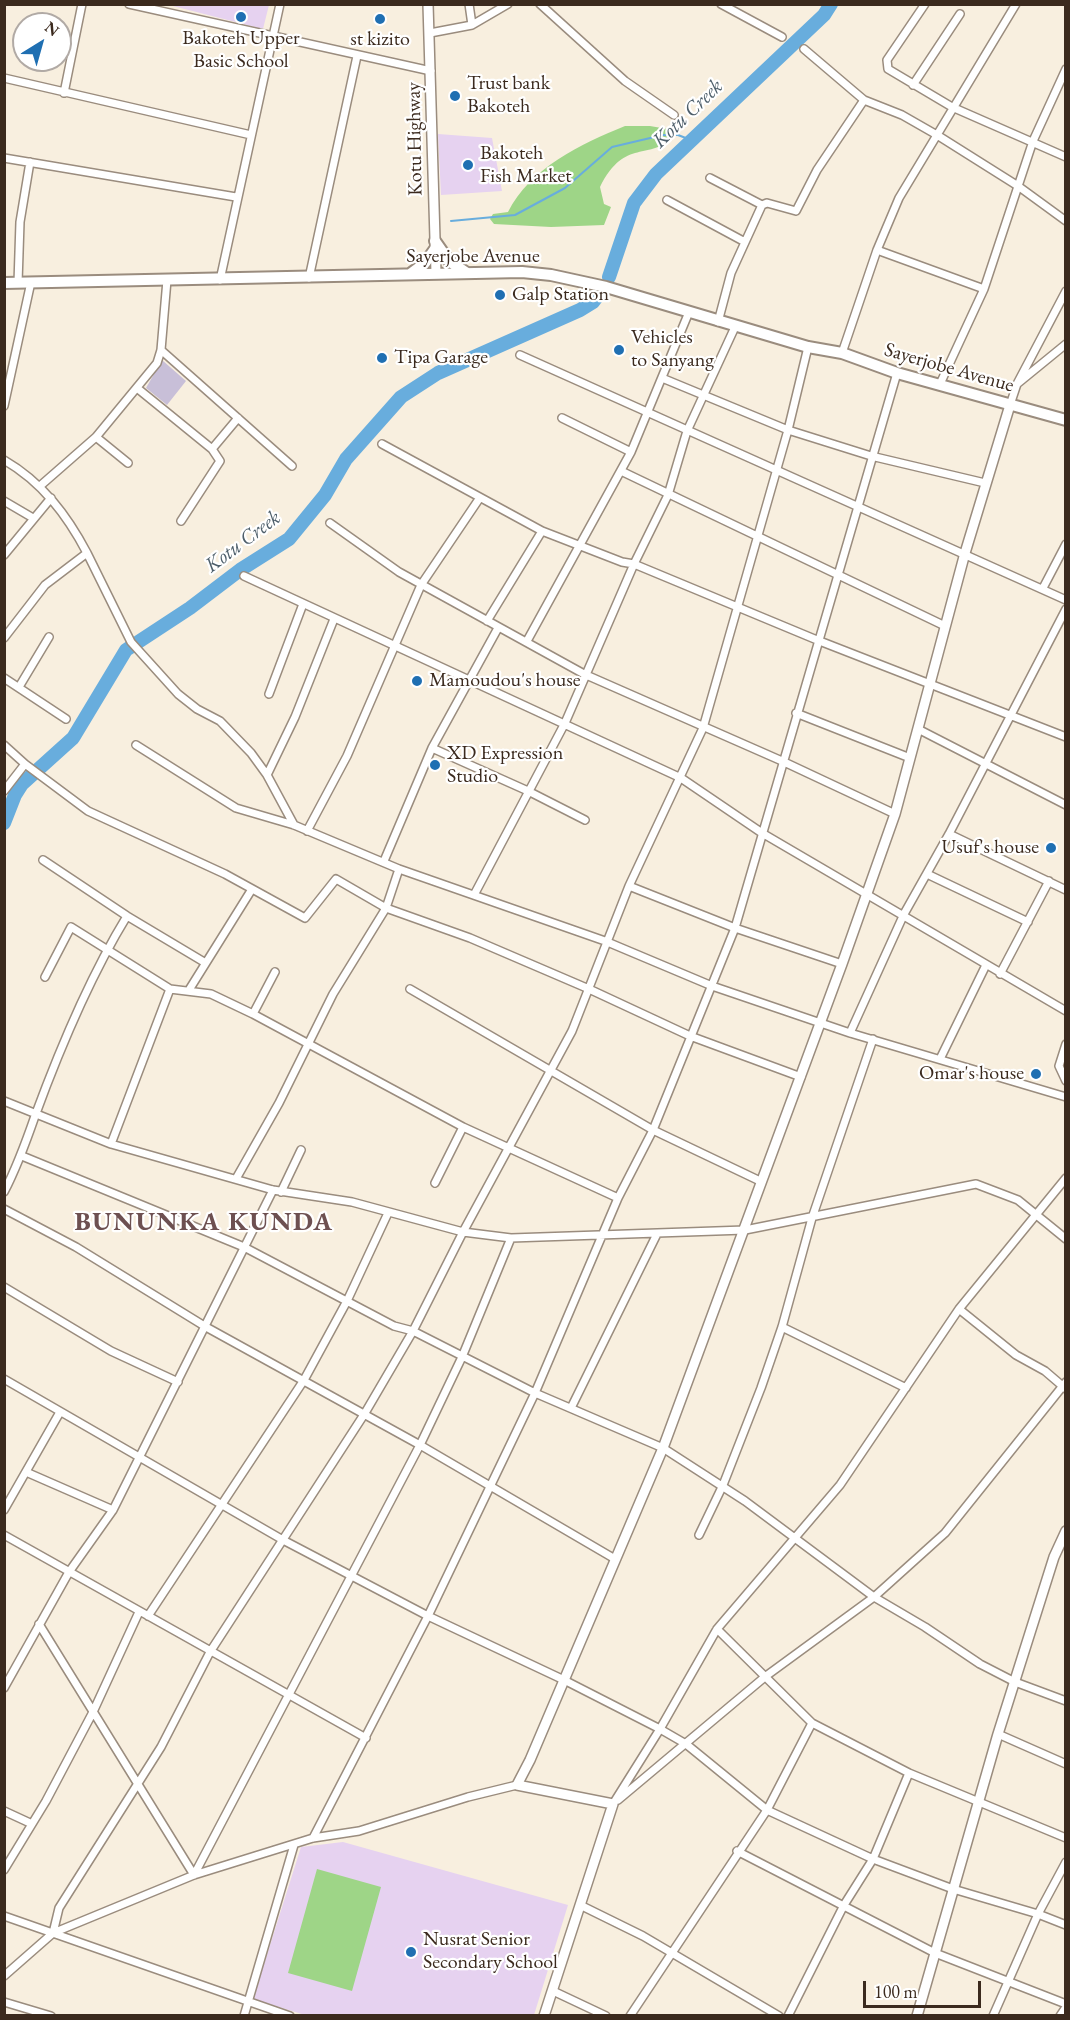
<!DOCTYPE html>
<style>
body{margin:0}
#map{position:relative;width:1070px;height:2020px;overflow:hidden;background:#f8efdf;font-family:"EB Garamond",serif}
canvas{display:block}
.frame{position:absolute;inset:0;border:6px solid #3b2a1e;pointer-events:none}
.north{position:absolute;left:12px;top:12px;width:60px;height:60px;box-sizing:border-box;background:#fff;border:2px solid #b1aaa5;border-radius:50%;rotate:37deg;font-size:16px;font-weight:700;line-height:24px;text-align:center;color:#3b2a1e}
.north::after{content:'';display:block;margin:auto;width:21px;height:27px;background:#1f6fb2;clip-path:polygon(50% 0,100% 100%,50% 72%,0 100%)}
.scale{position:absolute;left:863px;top:1981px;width:118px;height:27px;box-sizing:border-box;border:3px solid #3b2a1e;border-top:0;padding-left:8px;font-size:18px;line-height:21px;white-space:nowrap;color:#3b2a1e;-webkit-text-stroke:4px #fff;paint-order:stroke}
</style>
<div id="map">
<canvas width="1070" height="2020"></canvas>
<div class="frame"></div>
<div class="north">N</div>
<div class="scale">100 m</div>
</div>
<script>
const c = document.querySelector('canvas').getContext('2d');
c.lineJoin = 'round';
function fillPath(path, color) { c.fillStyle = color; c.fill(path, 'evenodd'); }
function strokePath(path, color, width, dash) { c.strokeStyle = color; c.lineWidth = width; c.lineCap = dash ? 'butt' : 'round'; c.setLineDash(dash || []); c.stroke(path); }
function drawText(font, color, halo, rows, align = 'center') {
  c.font = font + ' "EB Garamond",serif'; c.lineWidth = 4.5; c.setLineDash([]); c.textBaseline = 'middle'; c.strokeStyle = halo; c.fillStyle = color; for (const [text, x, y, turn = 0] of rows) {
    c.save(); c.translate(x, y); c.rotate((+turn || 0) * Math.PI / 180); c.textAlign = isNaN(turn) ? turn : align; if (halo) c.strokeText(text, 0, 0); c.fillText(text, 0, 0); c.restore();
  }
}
fillPath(new Path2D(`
 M169 5H269L263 29Z
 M438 134 492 138 502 191 441 195Z
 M343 1842 568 1905 534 2015H305L253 1999 301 1847Z`), '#e6d2f0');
fillPath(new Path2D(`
 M162 360 186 381 167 405 146 388Z`), '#c8bfd8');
fillPath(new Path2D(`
 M625 126H650L673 130 675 135C649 163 626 136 600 187L604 204 611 207 604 225 551 227 494 224 490 219 493 214 508 212C530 168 581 144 625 126Z
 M317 1869 381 1887 352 1991 288 1973Z`), '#9ed587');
strokePath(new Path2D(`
 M451 221 515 215 565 188 612 147 663 135H678L691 140`), '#68addd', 2);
strokePath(new Path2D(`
 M609 277 634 203 656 174 824 15 831 4
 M4 823 15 795 22 784 73 738 126 650 190 608 240 570 289 539 325 495 346 459 401 397 438 373 580 310 593 302 599 294`), '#68addd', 14);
const minor = new Path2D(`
 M129 4 431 71
 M540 4 625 81 674 115
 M721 4 782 37
 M925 4 887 60 888 69 952 107 1066 157
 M472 25 508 4
 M430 33 472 25 469 4
 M804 49 864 100 902 115 937 135 1018 186 1066 221
 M4 78 251 135
 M913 85 960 14
 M64 93 82 4
 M4 158 236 197
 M710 178 762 205 767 203 796 211 817 170 864 100
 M667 200 745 242
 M877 250 984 289
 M309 278 357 56
 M220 280 280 4
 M18 283 20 222 30 162
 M718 322 731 273 762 205
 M161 350 292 466
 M842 353 877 250 899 198 1016 4
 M520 355 1066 600
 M662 378 788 430 871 456 985 483
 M940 384 984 289 1033 141 1066 69
 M1017 384 1066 291
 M137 388 212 449 220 461 181 521
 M1010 405 1017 384 1066 344
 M4 406 31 282
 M562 418 631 452
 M96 437 128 463
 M382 444 542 531 622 562 634 564 817 640 1066 737
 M212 449 238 418
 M4 460C42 482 67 515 87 553L45 585 4 638
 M621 471 945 626
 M40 486 96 437 157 363 161 350 167 280
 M4 501 33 518
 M330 523 399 572 584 674 782 761 895 814
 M87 553 131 642 178 694 197 709 220 721 251 753 267 775 294 825
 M4 555 51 498
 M244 576 681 778 762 833 1066 1011
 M1043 588 1066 544
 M487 621 542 531
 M527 641 631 452 689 312
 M4 678 66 719
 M19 687 49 637
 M269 694 303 604
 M796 713 910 758
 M918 729 1066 805
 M4 745 25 764 4 791
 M136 745 236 808 294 825 399 869 605 941 712 986 850 1033 1066 1097
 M432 748 528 791 585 820
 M25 764 88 811 225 874 305 918 336 879 386 908 470 938 589 989 690 1036 801 1077
 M267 775 295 717 334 619
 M307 831 347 756 421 585 479 499
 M949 834 1066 890
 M43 860 127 916 204 962
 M384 861 432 748 498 628
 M927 874 1028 922
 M629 886 735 928 842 964
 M474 895 565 723 634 564 668 495 687 431 735 327
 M1000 974 1049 881
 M45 977 71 927 170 989
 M410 989 653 1130 760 1181
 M189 990 252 889
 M253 1014 275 972
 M850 1033 904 914 949 834 1066 609
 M1066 1044 1059 1066 1066 1081
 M940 1059 986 965
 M4 1101 111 1144 273 1190 352 1202 463 1232 511 1238 745 1230 976 1184 1018 1200 1066 1239
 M111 1144 170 989 211 994 253 1014 463 1127 618 1198
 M22 1156 244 1247 394 1326 413 1331 535 1393 663 1448 745 1501 874 1597 925 1627 980 1664 1015 1682 1066 1701
 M237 1177 279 1103 333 994 386 908 399 869
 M435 1183 463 1127
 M4 1192C17 1167 26 1142 35 1116 60 1048 89 978 127 916
 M281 1192 301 1150
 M4 1209 76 1247 206 1327 420 1445 462 1357 511 1238
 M4 1287 111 1351 178 1382
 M959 1309 1016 1355 1045 1371 1066 1389
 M782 1327 906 1388
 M4 1379 283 1540 428 1616 564 1680 660 1729 686 1744 767 1810 873 1859 953 1889 1038 1914 1066 1925
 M571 1408 657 1234
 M26 1472 113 1510
 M4 1510 60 1412
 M4 1535 366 1738
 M699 1535 723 1485 761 1388 782 1327 812 1218 873 1039
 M148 1616 304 1380 347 1301 388 1213
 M39 1624 194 1875
 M717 1629 812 1723 909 1773 1066 1838
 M4 1688 69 1572 113 1510 273 1190
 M998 1734 1066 1764
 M618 1800 766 1676 874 1597 945 1533 1066 1382
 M613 1804 660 1729 717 1629 840 1485 959 1309 1066 1178
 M4 1811 30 1823
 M313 1838 428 1616 535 1393 618 1198 653 1130 735 928 897 373
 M737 1851 935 1953 1066 2004
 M4 1870 46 1801 93 1712 139 1612
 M194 1875 420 1445 615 1559
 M580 1905 643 1936 779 2016
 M4 1916 290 2016
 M53 1933 59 1908 161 1747 210 1652 365 1413 413 1331 463 1232 572 1031 629 886 703 728 788 430 808 347
 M4 1976 53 1933 194 1875 313 1838 359 1831 468 1797 517 1785
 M553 1991 606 2016
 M4 2002 51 2016
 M244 2016 294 1845
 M630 2016 767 1810 812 1723
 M788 2016 844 1905 873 1859 909 1773
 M993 2016 1038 1914 1066 1862
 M1060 2016 1066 2007`);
const tertiary = new Path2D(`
 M428 4 436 273
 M544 2016 613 1804 517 1785 530 1760 663 1448 842 964 895 814 965 553 1010 405
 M917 2016 998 1734 1054 1557 1066 1531`);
const primary = new Path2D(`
 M435 241 449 261 467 273
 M410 274 425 263 435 249
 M4 283 522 272 551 275 606 287 808 347 842 353 897 373 1066 420`);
strokePath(minor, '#9a8c7e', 10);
strokePath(tertiary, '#9a8c7e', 12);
strokePath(primary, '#9a8c7e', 14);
strokePath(minor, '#fff', 7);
strokePath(tertiary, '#fff', 9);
strokePath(primary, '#fff', 10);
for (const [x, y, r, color] of [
 [241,17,6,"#1f6fb2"],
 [380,19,6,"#1f6fb2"],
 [455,96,6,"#1f6fb2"],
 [468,165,6,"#1f6fb2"],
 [500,295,6,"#1f6fb2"],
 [619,350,6,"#1f6fb2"],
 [382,358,6,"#1f6fb2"],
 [417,681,6,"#1f6fb2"],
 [435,765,6,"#1f6fb2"],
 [1051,848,6,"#1f6fb2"],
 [1036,1074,6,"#1f6fb2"],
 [411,1952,6,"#1f6fb2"]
]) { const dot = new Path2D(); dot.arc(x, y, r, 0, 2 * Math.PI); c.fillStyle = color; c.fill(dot); strokePath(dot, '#fff', 2); }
drawText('20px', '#3b2a1e', '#fff', [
 ["Bakoteh Upper",241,39,"center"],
 ["Basic School",241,62,"center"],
 ["st kizito",380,40,"center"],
 ["Trust bank",467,84],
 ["Bakoteh",467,107],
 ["Bakoteh",480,154],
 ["Fish Market",480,177],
 ["Galp Station",512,295],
 ["Vehicles",631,338],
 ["to Sanyang",631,361],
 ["Tipa Garage",394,358],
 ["Mamoudou's house",429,681],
 ["XD Expression",447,754],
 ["Studio",447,777],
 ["Usuf's house",1039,848,"right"],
 ["Omar's house",1024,1074,"right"],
 ["Nusrat Senior",423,1940],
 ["Secondary School",423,1963]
], 'left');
drawText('20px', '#3b2a1e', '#fff', [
 ["Kotu Highway",415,139,-91],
 ["Sayerjobe Avenue",473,257],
 ["Sayerjobe Avenue",949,368,16]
]);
drawText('italic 21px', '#4d5e6a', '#fff', [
 ["Kotu Creek",688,114,-44],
 ["Kotu Creek",243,542,-37]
]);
c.letterSpacing = '1.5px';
drawText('bold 26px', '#6d5051', '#fff', [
 ["BUNUNKA KUNDA",204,1223]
]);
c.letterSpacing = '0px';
</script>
